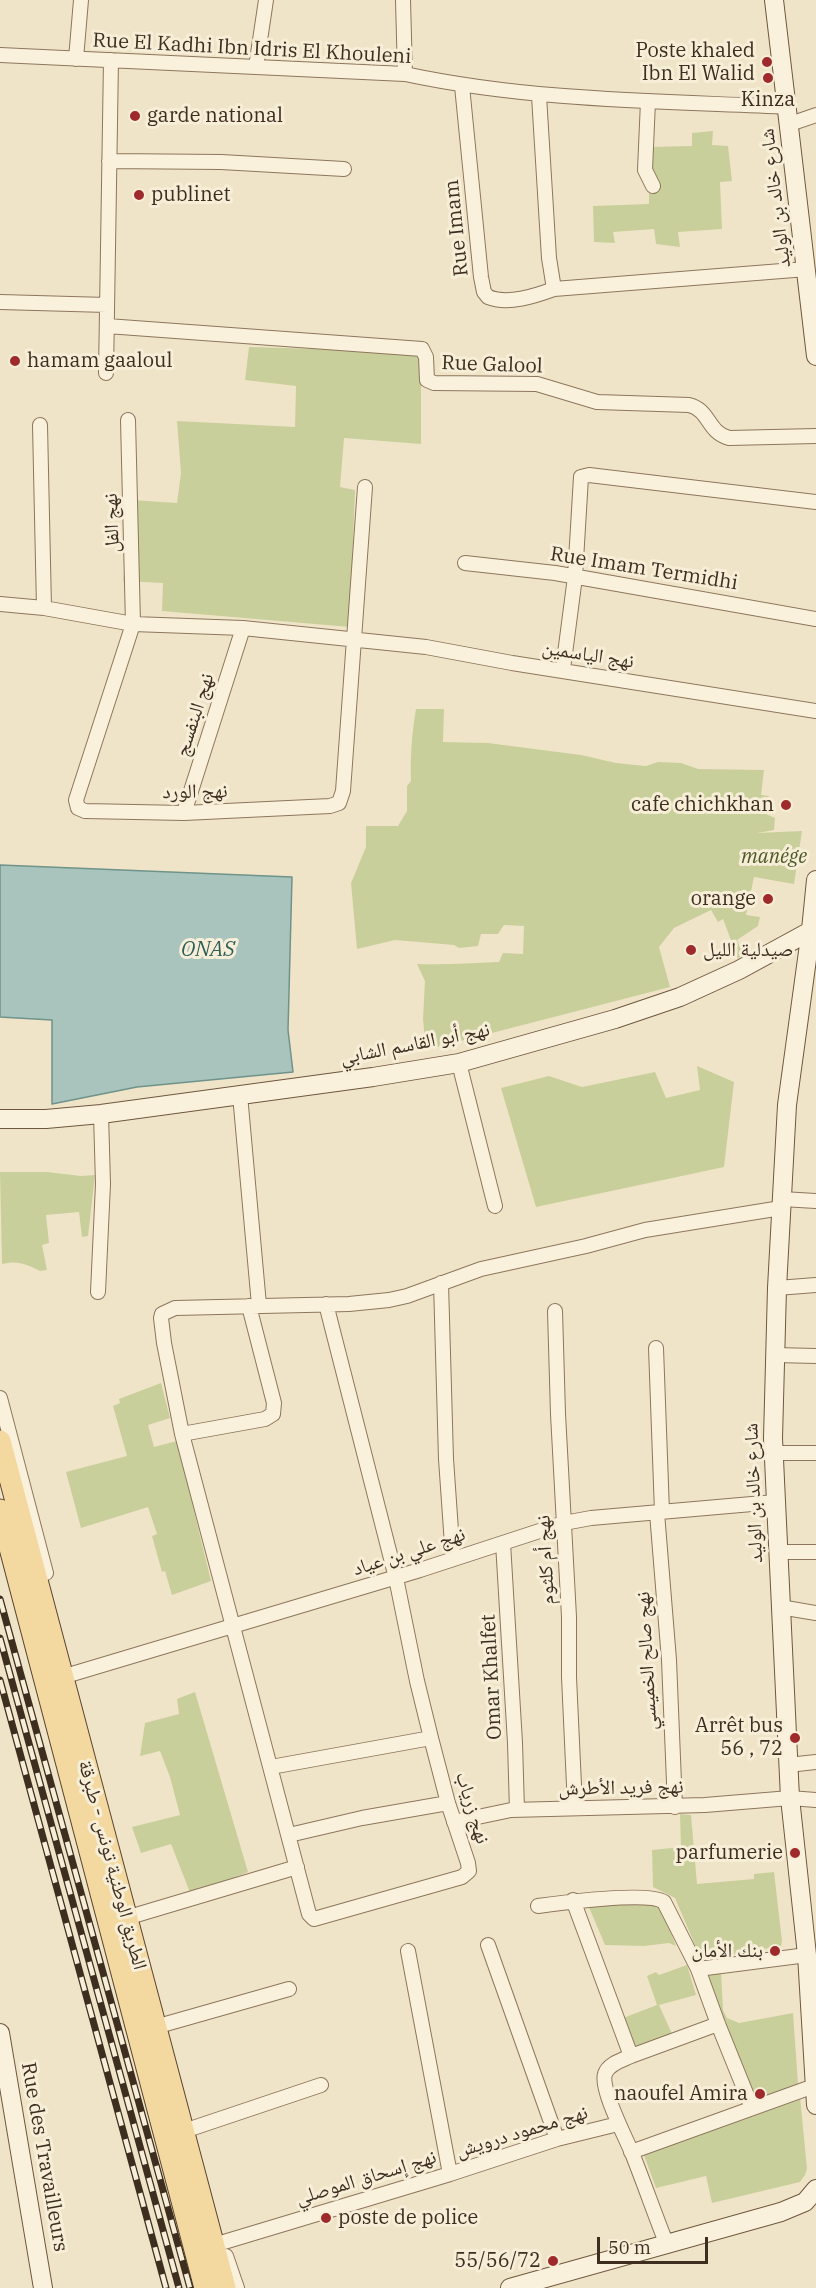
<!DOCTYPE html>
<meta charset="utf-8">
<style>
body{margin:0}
#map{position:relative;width:816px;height:2288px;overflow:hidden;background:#f0e4c8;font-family:"IBM Plex Serif",serif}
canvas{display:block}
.scale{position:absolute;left:597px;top:2237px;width:111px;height:27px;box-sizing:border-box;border:3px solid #3d2e20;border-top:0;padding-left:8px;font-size:18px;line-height:21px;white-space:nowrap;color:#3d2e20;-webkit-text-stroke:4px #f7eed8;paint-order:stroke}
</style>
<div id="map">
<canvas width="816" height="2288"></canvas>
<div class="scale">50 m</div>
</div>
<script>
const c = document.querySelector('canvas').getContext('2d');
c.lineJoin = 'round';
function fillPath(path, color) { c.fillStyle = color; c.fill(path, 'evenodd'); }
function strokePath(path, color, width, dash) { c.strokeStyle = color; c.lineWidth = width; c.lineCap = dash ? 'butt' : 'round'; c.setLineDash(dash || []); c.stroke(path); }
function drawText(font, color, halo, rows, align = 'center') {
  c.font = font + ' "IBM Plex Serif","Noto Naskh Arabic",serif'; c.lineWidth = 6; c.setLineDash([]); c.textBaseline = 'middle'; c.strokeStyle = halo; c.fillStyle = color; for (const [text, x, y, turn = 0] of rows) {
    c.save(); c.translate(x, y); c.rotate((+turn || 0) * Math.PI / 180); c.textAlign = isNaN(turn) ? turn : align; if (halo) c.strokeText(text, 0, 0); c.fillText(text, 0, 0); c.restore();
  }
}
fillPath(new Path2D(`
 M713 131 712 145 728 146 732 181 720 182 722 229 678 232 680 247 656 244 654 229 613 232 615 243 594 242 593 206 649 204V147L692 146V133Z
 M249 347 421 352V444L344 438 340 487 355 490 350 627 162 611 163 583 123 581 132 500 177 503 181 473 177 421 295 427 296 386 245 380Z
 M416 709H444L443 742 488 743 581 755 616 763 646 766 658 762 681 763 698 769 764 770 761 795 769 796 766 814 775 818 774 830 757 833 802 831 794 884 754 877 746 915 760 917 758 926 737 940 743 953 738 959 723 919 718 922 711 910 674 928 659 947 670 987 426 1050 423 1019 425 981 417 964C445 965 471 963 499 962L503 953 523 954 524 926 504 925 498 934H481L478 946 459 948 454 945 395 940 357 949 351 883 366 847V826H398L407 811V786L411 781C410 758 412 732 416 709Z
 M697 1066 734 1082 724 1167 536 1207 501 1088 549 1076 582 1087 655 1072 666 1098 700 1090Z
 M0 1172H47L81 1176 95 1175 88 1236 82 1237 79 1212 46 1215 49 1243 42 1245 47 1270 40 1271C27 1264 17 1260 2 1264Z
 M161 1383 170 1418 148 1425 154 1447 177 1441 211 1581 172 1595 165 1571 162 1572 152 1536 157 1534 148 1507 81 1528 66 1472 127 1456 113 1406 120 1403 119 1399Z
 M195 1692 248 1872 191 1895 171 1844 141 1853 132 1827 180 1815 170 1777 160 1751 140 1756 145 1723 179 1714 177 1699Z
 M680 1814 691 1815 697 1884 754 1879V1874L774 1872 782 1941 781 1946 707 1959 698 1952 675 1898 653 1887 652 1850 681 1847Z
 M630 1901 661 1906 676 1946 669 1943 644 1946 605 1945 588 1905Z
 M687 1965 696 1995 659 2005 673 2036 639 2047C628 2041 627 2029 623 2018L657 2005 647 1976 656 1972 659 1975Z
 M721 1972 723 2010 727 2018 739 2023 793 2013 798 2084 753 2100 707 1976Z
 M800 2096 807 2169 805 2175 800 2182 712 2203 706 2176 656 2188 642 2150Z`), '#c9cf9b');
const water = new Path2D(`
 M0 865 292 877 288 1030 293 1072 137 1087 52 1104V1020L0 1017Z`);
fillPath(water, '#a9c4bc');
strokePath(water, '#6f938a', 1.5);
const street = new Path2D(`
 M403 0 405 74
 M0 55 405 74C531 101 660 101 788 107
 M76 59 81 0
 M256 67 266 0
 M462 86 481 277 484 292 488 297C508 305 535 296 554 289L807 269
 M539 96 549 258 554 289
 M648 101 645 170 653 186
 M790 124 816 115
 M109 161 221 162 344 169
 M0 302 107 305
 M107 326 422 349 426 357 427 380 434 383 537 384 597 402 689 405C710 410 707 432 729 438L816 436
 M106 373 111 60
 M128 420 133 624 76 800 78 808 85 811 184 813 330 806 339 803 343 791 365 487
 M40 425 44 608
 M465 563 555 573 816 619
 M0 604 44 608 133 624 243 628 426 647 512 663 816 711
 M563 669 575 577 581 477 589 475 816 502
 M184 813 243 628
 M459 1063 495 1206
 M240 1095 259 1305
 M782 1199 816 1201
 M441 1283 446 1459 453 1559
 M777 1288 816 1285
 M98 1292 103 1184 101 1114
 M326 1304 396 1578 417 1681 431 1738 448 1803 468 1863 469 1871 462 1877 314 1919 309 1914 182 1434 164 1343 161 1318 162 1314 175 1308 349 1304 389 1300 407 1296 481 1269 586 1246 645 1230 781 1208
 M555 1311 558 1414 569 1617V1677L575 1807
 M656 1348 662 1512
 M775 1355 816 1356
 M0 1398 46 1573
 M182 1434 265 1419 273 1414 274 1403 249 1306
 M774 1453H816
 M657 1513 669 1660 675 1807
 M503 1543 515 1743 517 1810
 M779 1552H816
 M780 1607 816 1613
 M62 1677 420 1570 564 1523 591 1518 775 1502
 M788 1765 816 1762
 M271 1767 431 1738
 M454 1822 511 1810 705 1805 790 1798 816 1800
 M289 1835 362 1818 448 1803
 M573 1900 631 2056 718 2024
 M538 1906C560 1903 648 1891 664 1902L698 1969 718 2024 752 2108
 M126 1918 297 1867
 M488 1945 557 2139
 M698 1969 807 1955
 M155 2027 289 1989
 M631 2056C622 2060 608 2064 605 2074 600 2089 626 2138 632 2153 644 2183 655 2215 667 2245
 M184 2131 321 2085
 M631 2152 814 2086
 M450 2174 557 2139 618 2124
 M214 2245 450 2174 408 1951
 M226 2256 237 2288`);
const secondary = new Path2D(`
 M774 0 816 356
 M816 880 811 930 787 1105 777 1288 773 1438 790 1798 807 1955 816 2105
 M0 1119H46L101 1114 373 1077 459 1063 615 1019 680 997 739 970 816 928
 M0 2033 43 2288
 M510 2288 781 2212 805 2202 816 2189`);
const primary = new Path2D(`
 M0 1441 225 2288
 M0 1510 205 2288`);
strokePath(street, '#8d765c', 16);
strokePath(secondary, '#6f573f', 20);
strokePath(primary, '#5b4430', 23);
strokePath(street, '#faf1dc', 14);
strokePath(secondary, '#faf1dc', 18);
strokePath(primary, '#f3d9a0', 21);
const rail = new Path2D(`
 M0 1599 190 2288
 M0 1638 179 2288
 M0 1680 166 2288`);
strokePath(rail, '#3d2e20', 7);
strokePath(rail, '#f7eed8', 4.5, [14]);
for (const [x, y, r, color] of [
 [767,62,6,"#9e2a2b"],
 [768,78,6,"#9e2a2b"],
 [135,116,6,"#9e2a2b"],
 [139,195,6,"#9e2a2b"],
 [15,361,6,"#9e2a2b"],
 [786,805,6,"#9e2a2b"],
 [768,899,6,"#9e2a2b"],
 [691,950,6,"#9e2a2b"],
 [795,1738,6,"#9e2a2b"],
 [795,1853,6,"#9e2a2b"],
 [775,1951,6,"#9e2a2b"],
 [760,2094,6,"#9e2a2b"],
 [326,2218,6,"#9e2a2b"],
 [553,2261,6,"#9e2a2b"]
]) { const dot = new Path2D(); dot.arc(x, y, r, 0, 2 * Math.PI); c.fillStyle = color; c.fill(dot); strokePath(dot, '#f7eed8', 2); }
drawText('20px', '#3d2e20', '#f7eed8', [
 ["Rue El Kadhi Ibn Idris El Khouleni",252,49,3],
 ["شارع خالد بن الوليد",776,198,-97],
 ["Rue Imam",457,228,-96],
 ["Rue Galool",492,365,2],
 ["نهج الفل",112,523,-92],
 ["Rue Imam Termidhi",644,569,9],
 ["نهج الياسمين",588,655,9],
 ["نهج البنفسج",195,715,-72],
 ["نهج الورد",195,792,-1],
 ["نهج أبو القاسم الشابي",415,1044,-11],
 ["شارع خالد بن الوليد",754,1493,-92],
 ["نهج علي بن عياد",409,1552,-18],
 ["نهج أم كلثوم",546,1560,-93],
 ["نهج صالح الخميسي",647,1661,-93],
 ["Omar Khalfet",492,1677,-93],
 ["نهج فريد الأطرش",621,1788,-1],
 ["نهج زرياب",472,1808,73],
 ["الطريق الوطنية تونس - طبرقة",112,1865,75],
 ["نهج محمود درويش",522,2132,-17],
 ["Rue des Travailleurs",44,2157,80],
 ["نهج إسحاق الموصلي",366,2178,-17]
]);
drawText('20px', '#3d2e20', '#f7eed8', [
 ["Poste khaled",755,51],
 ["Ibn El Walid",755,74],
 ["Kinza",768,100,"center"],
 ["garde national",147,116,"left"],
 ["publinet",151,195,"left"],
 ["hamam gaaloul",27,361,"left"],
 ["cafe chichkhan",774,805],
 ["orange",756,899],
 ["صيدلية الليل",703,950,"left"],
 ["Arrêt bus",783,1726],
 ["56 , 72",783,1749],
 ["parfumerie",783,1853],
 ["بنك الأمان",763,1951],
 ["naoufel Amira",748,2094],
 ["poste de police",338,2218,"left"],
 ["55/56/72",541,2261]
], 'right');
drawText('italic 20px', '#4d5a26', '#f7eed8', [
 ["manége",774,857]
]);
drawText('italic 21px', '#2f5d5a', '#f7eed8', [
 ["ONAS",208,950]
]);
</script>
